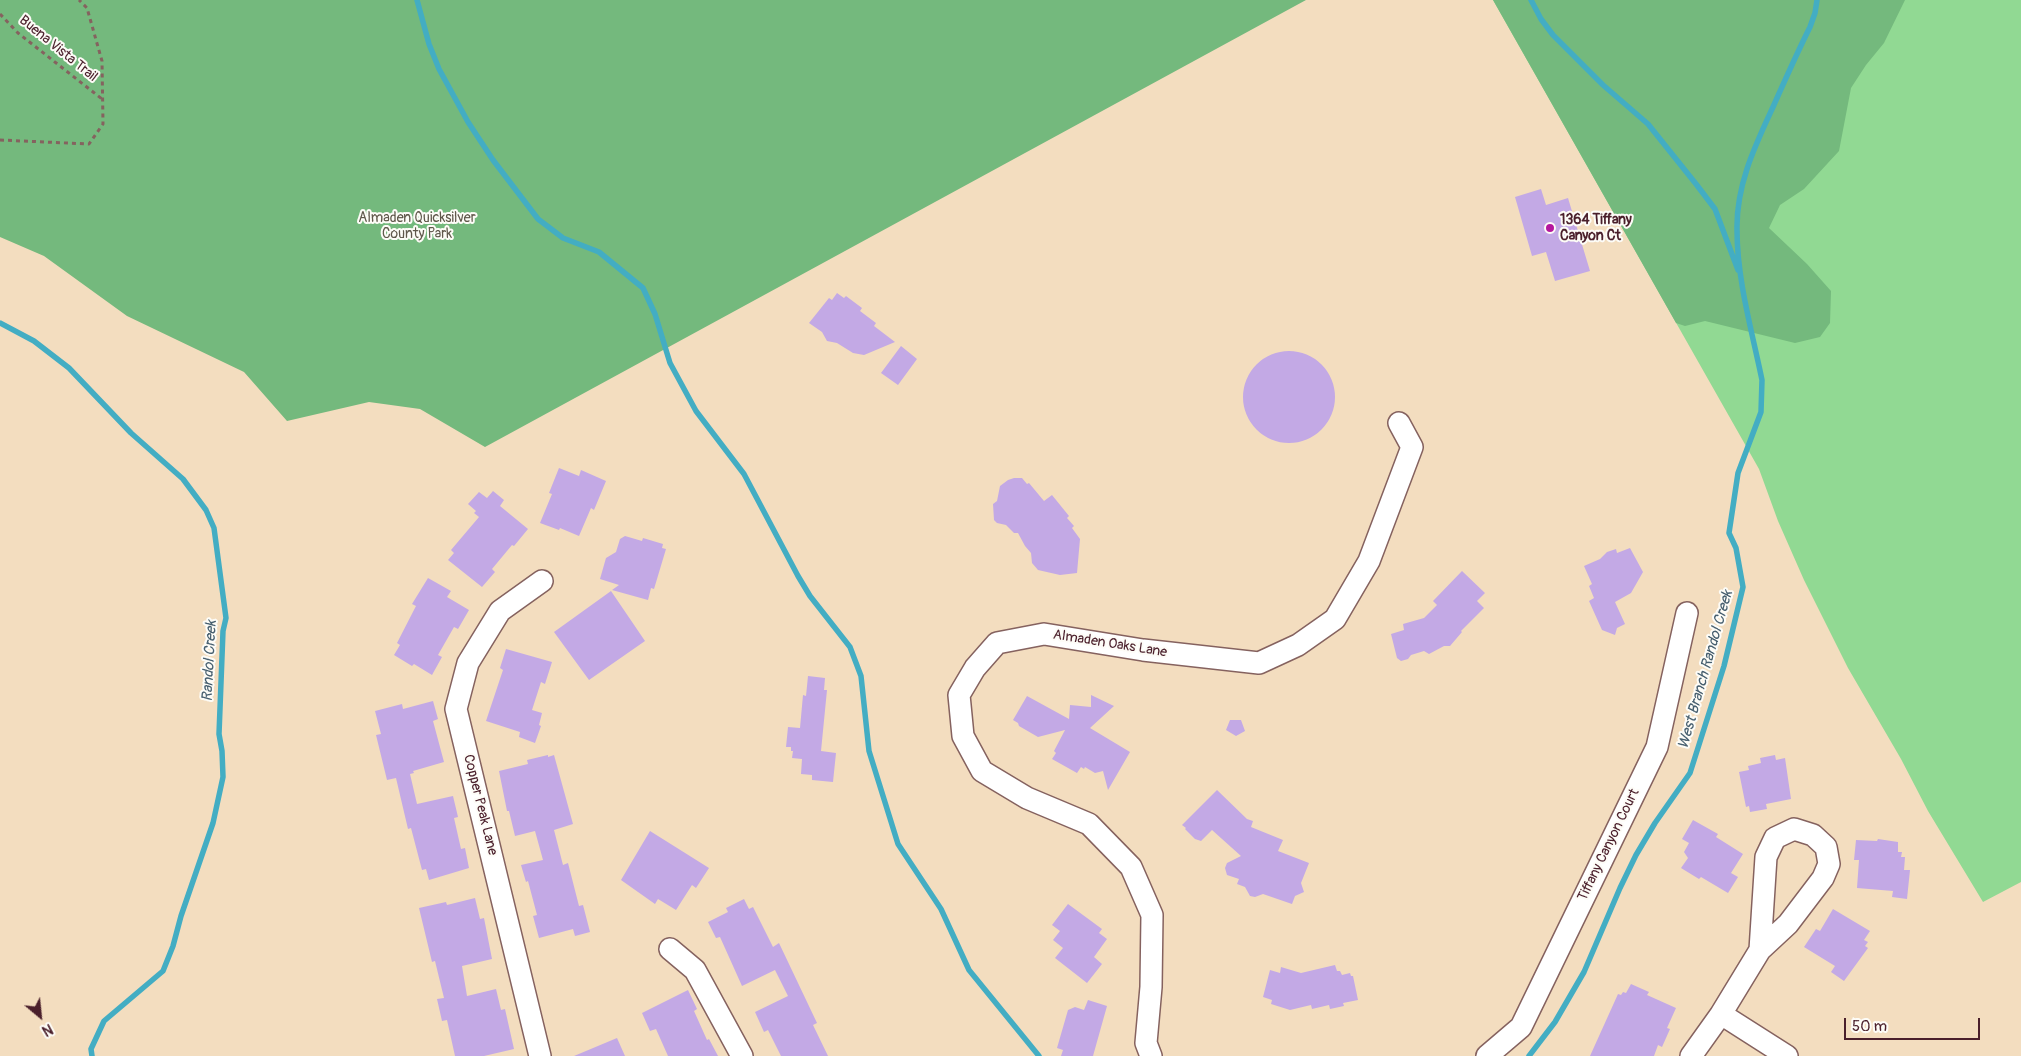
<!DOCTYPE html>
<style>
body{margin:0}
#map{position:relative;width:2021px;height:1056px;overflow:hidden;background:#f3ddbf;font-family:Pangolin,sans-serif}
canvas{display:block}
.north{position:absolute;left:15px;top:991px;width:50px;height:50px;-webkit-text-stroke:4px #fdfcf7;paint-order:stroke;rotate:152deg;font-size:14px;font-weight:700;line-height:20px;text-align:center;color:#4a1f2b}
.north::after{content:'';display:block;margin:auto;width:18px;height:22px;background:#4a1f2b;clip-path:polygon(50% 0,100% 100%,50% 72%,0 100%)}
.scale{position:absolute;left:1844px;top:1018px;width:136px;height:22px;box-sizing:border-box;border:2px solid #4a1f2b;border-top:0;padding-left:6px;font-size:15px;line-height:18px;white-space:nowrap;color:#4a1f2b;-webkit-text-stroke:4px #fdfcf7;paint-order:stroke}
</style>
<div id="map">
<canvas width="2021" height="1056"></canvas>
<div class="north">N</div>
<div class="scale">50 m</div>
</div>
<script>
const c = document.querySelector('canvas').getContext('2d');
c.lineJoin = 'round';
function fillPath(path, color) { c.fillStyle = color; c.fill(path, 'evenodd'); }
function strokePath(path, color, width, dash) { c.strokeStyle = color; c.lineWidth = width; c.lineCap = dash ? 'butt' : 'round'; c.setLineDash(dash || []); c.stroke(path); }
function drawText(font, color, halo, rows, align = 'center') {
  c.font = font + ' Pangolin,sans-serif'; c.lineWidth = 4; c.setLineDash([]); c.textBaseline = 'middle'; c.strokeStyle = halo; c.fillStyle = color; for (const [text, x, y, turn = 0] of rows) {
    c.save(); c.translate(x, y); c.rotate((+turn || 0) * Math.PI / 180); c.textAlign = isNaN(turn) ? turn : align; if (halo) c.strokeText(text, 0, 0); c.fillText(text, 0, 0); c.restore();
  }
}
fillPath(new Path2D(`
 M1493 0H2021V882L1983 902 1928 811 1901 759 1848 668 1804 580 1778 521 1759 469Z`), '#91d993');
fillPath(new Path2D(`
 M0 0H1306L485 447 420 409 369 402 287 421 244 372 127 316 44 256 0 237Z
 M1493 0H1905L1884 43 1866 65 1851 88 1839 151 1804 189 1780 205 1769 228 1807 264 1831 291 1830 323 1820 337 1795 343 1705 321 1685 326 1676 323Z`), '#74b97d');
strokePath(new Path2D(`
 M417 0 429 44 439 69 468 122 493 160 538 219 563 238 599 252 643 288 655 314 670 363 696 411 744 474 798 576 810 596 850 647 861 676 869 751 898 844 941 909 969 970 1039 1056
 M1531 0 1541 19 1553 35 1603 85 1648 124 1696 184 1715 209 1738 270
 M0 323 34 341 69 368 131 433 183 479 206 510 214 528 226 618 223 631 219 734 222 751 223 777 213 823 181 916 173 946 163 971 104 1021 91 1049 92 1056
 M1529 1056 1555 1022 1584 972 1620 888 1636 855 1655 823 1690 773 1724 666 1743 587 1736 548 1729 533 1738 473 1761 412 1762 380C1752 331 1737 280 1737 230 1736 185 1755 146 1773 107 1785 80 1797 53 1810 27L1815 13 1817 0`), '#43adc3', 5.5);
fillPath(new Path2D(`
 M1541 189 1546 205 1568 198 1590 271 1555 281 1546 252 1532 256 1515 197Z
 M837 293 844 298 846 296 862 308 860 311 876 323 874 326 895 342 864 355 853 353 837 343 827 341 822 332 809 323 829 298 832 300Z
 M901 346 917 359 898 385 881 373Z
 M1243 397a46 46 0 1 1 92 0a46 46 0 1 1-92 0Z
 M559 468 579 476 581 470 606 481 594 510 591 508 579 536 560 528 559 530 540 523 552 494 549 493Z
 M1014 478H1022L1027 484 1029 483 1044 501 1052 495 1069 516 1067 518 1074 526 1072 528 1080 539 1077 573 1060 575 1038 570 1032 563 1031 553 1025 546 1018 533H1014L1006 525 997 523 994 520 993 504 997 501 1000 486 1008 480Z
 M493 491 504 500 500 506 528 529 514 546 512 545 492 569 495 572 482 587 448 560 454 553 451 550 479 517 474 513 476 511 468 504 479 492 487 498Z
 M625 536 642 541 643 538 663 544 662 548 666 549 654 589 651 588 648 600 612 590 619 585 600 579 606 558 616 552 620 539Z
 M1630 548 1643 572 1631 593 1615 602 1625 624 1617 628 1615 635 1602 630 1589 601 1594 598 1589 586 1592 584 1584 566 1600 559 1607 552 1616 549 1617 553Z
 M1462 571 1485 593 1477 601 1484 608 1461 631 1462 632 1450 646H1444L1429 654 1424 651 1411 655 1408 659 1401 661 1397 658 1391 634 1404 630 1403 624 1424 618 1437 605 1433 601Z
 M428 578 451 591 447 597 469 610 458 629 454 627 438 655 442 657 432 675 414 664 412 666 394 655 400 645 397 643 416 606 412 604Z
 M611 591 645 641 589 680 554 632Z
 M506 649 552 662 545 684 541 682 532 710 542 713 539 725 541 726 535 743 519 737 520 732 486 721 503 670 500 668Z
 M808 676 825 678 824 690H827L821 751 836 753 833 782 812 780V775L801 774 802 759 792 758 793 751H791V747H786L788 727 800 728 803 695 806 696Z
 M1091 695 1114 706 1090 728 1130 752 1108 790 1103 771 1095 773 1085 767 1084 769 1081 767 1077 773 1052 759 1056 753 1054 751 1065 730 1038 737 1019 726 1018 723 1013 720 1027 696 1069 719 1070 705 1091 707Z
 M433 701 438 719 433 721 444 762 413 771 414 773 410 774 417 804 453 796 458 817 454 818 461 849 465 848 469 868 429 880 426 869 422 870 411 828 408 829 396 778 387 780 376 735 381 734 375 711 402 704 403 709Z
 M1230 720H1241L1245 731 1236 736 1226 730Z
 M548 755V757L554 755 573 824 554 830 563 865 568 863 579 906 583 905 590 932 575 936 573 929 539 938 533 916 537 915 528 881 526 882 521 865 543 860 535 831 515 836 509 811H507L499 771 528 764 527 760Z
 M1775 755 1776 760 1785 758 1791 799 1766 804 1767 809 1750 812 1749 806 1746 807 1739 772 1749 770 1748 766 1761 763 1760 758Z
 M1217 790 1247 819 1253 821 1251 827 1283 840 1278 851 1309 863 1301 883 1304 892 1295 896 1292 904 1263 894 1255 897 1250 896 1245 887 1237 884 1239 879 1227 875 1225 868 1227 863 1241 856 1212 830 1201 841 1195 839 1185 829 1186 828 1182 825Z
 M1693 820 1718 834 1716 837 1743 854 1731 873 1738 877 1728 893 1701 877 1699 879 1681 868 1688 858 1684 852 1689 843 1682 839Z
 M650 831 709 868 696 888 692 885 676 910 658 899 655 904 621 880Z
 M1878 839 1898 842V852H1902L1901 857H1905L1904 870H1910L1907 899 1892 897 1893 891 1857 888 1859 860H1854L1856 840 1877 841Z
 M475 898 480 919 484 918 492 959 462 966 467 996 496 989 501 1010 505 1009 514 1049 484 1056H455L447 1020 442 1021 437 999 444 998 435 961 432 962 419 908 446 902 447 905Z
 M744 899 749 909 753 907 773 947 779 943 817 1023 813 1025 828 1056H781L768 1030 764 1032 755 1012 788 996 775 970 742 986 720 937 716 938 708 922 728 912 726 908Z
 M1068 904 1102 929 1099 933 1107 939 1094 957 1102 964 1087 983 1055 958 1063 948 1053 940 1060 931 1052 925Z
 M1833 909 1870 931 1864 940 1868 942 1865 946 1868 948 1844 981 1831 972 1835 966 1804 947 1816 929 1820 931Z
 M1335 965 1337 971H1340L1342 975 1350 973 1351 976H1353L1358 1000 1343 1003 1344 1006 1330 1009 1329 1005 1312 1009 1311 1005 1290 1010 1271 1004 1272 1000 1263 997 1270 970 1280 973 1281 967 1301 973Z
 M1631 984 1649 992 1647 995 1676 1008 1667 1028 1670 1029 1662 1047 1658 1045 1654 1056H1590L1618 994 1621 995 1623 992 1626 993Z
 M688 990 697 1009 694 1011 707 1040 709 1039 718 1056H668L656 1029 650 1031 642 1013Z
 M1088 1000 1107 1006 1093 1056H1061L1063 1050 1057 1048 1068 1010 1075 1007 1084 1010Z
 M617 1038 625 1056H574Z`), '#c3a9e5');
const minor = new Path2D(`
 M670 949 695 970 742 1056
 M1721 1014 1787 1056
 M540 1056 456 709 468 663 500 611 542 581
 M1151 1056 1146 1043 1151 987 1152 915 1131 867 1089 824 1027 798 982 771 963 736 959 695 975 668 997 643 1044 634 1143 650 1259 663 1298 645 1335 619 1369 561 1412 447 1399 423
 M1487 1056 1521 1027 1657 747 1687 613
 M1691 1056 1721 1014 1760 950 1788 924 1823 878 1829 864 1826 847 1813 835 1794 829 1775 838 1766 857 1760 950`);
strokePath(minor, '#85625f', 24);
strokePath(new Path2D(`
 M0 14 18 33 102 99
 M0 140 89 144 103 124 102 61 87 8 79 0`), '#85625f', 3, [4, 4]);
strokePath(minor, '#fff', 21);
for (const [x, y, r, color] of [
 [1550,228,5,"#b5179e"]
]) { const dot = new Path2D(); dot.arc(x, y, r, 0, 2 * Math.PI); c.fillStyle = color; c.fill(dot); strokePath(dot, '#fdfcf7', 2); }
drawText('14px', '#4a1f2b', '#fdfcf7', [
 ["Buena Vista Trail",58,49,39],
 ["Almaden Oaks Lane",1110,644,9],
 ["Copper Peak Lane",480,805,76],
 ["Tiffany Canyon Court",1609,845,-64]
]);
drawText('14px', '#5f574a', '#fdfcf7', [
 ["Almaden Quicksilver",417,218],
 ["County Park",417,234]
]);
drawText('bold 14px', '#4a1f2b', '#fdfcf7', [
 ["1364 Tiffany",1560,220],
 ["Canyon Ct",1560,236]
], 'left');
drawText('italic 15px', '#475f6f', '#fdfcf7', [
 ["Randol Creek",210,661,-87],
 ["West Branch Randol Creek",1706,670,-74]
]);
</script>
